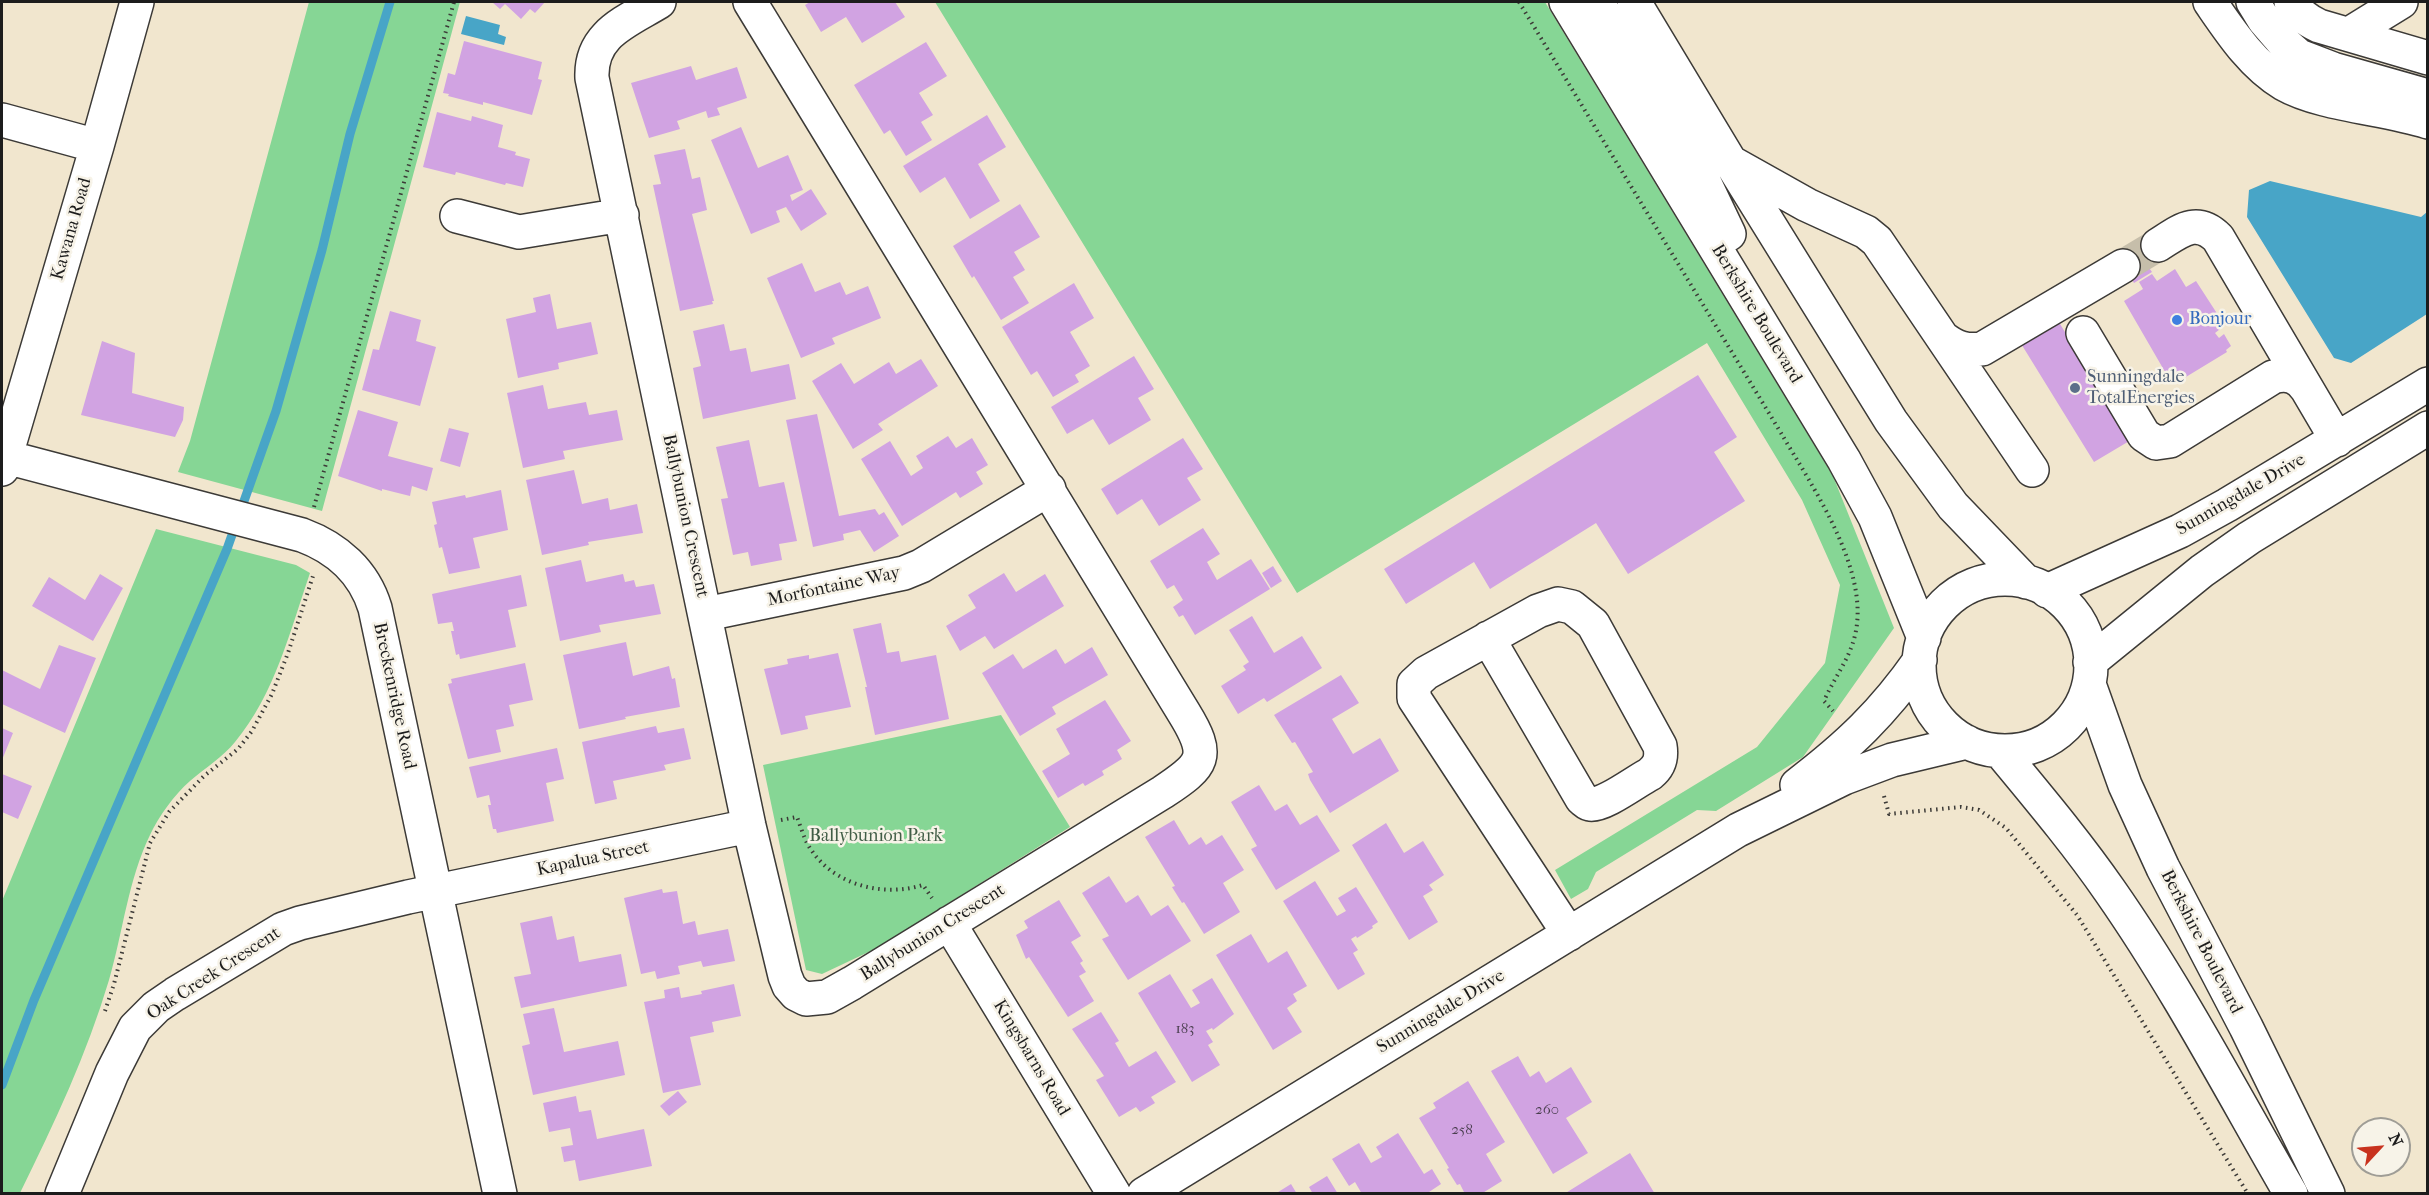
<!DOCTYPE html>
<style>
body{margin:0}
#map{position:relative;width:2429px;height:1195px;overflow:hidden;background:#f1e6ce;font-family:"IM FELL French Canon",serif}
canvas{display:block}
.frame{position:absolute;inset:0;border:3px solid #1c1c1c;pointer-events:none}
.north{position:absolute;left:2351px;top:1117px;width:60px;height:60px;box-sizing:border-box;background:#f7f3e8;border:2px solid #9f9d96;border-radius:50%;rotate:64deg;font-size:16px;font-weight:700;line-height:24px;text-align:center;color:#1c1c1c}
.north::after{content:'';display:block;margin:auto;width:21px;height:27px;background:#c8321e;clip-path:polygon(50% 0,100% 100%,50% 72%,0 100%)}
</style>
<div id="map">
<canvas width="2429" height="1195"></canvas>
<div class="frame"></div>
<div class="north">N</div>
</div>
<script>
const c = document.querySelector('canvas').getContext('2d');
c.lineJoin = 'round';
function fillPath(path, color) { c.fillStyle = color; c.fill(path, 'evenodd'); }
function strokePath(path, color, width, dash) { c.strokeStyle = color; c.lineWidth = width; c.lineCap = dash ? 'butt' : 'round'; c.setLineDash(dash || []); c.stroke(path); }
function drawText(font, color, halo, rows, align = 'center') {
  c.font = font + ' "IM FELL French Canon",serif'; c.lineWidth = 5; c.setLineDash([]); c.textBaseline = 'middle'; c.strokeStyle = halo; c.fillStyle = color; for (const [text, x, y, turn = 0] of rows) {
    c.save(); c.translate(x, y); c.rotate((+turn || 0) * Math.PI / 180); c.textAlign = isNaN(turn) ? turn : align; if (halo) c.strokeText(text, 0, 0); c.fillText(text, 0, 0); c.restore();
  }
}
fillPath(new Path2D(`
 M309 2H460L322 511 178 472 190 441Z
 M935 2H1545L1833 476 1894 628 1803 757 1716 811 1697 810 1596 872 1588 889 1571 899 1555 870 1757 747 1825 663 1840 585 1802 500 1707 343 1297 593Z
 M156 529 296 565 310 573C290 631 275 694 235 742 223 757 205 768 190 781 174 795 159 816 150 835 128 880 123 932 109 980 87 1054 54 1124 20 1193H2V901Z
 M1001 715 1070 827 877 948 822 974 806 970 763 765Z`), '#86d695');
fillPath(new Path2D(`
 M466 16 500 25 498 34 506 37 504 45 461 34Z
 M2270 181 2421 217 2427 212V314L2351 363 2334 358 2247 217 2249 190Z`), '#48a5c7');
strokePath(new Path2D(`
 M2 1085 34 1000 227 549 276 411 322 250 350 134 390 2`), '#48a5c7', 9);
fillPath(new Path2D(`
 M492 2H545L535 13 530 9 521 19 505 4 500 9Z
 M810 2H895L905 17 862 43 846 17 821 32 805 5Z
 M464 41 542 62 538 79 542 80 532 115 483 102V105L448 96 449 94 443 93 448 73 455 75Z
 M926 42 947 76 919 93 933 115 921 122 932 140 906 156 890 130 884 134 854 85Z
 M691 66 696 80 737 67 747 98 717 108 720 115 708 118 706 111 677 121 680 129 649 138 631 83Z
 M437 112 471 121 472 116 503 125 498 147 516 152 515 155 530 159 523 187 506 183 505 185 456 172 455 175 423 167Z
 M987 115 1006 147 978 164 1000 201 970 219 945 177 920 193 903 166Z
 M741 127 758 168 788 155 803 190 790 195 792 201 811 189 827 214 801 231 786 207 776 211 780 222 751 234 711 140Z
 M685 149 692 179 700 177 707 210 692 214 714 301H712L713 304 680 311 653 185 661 184 654 155Z
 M1020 204 1040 237 1014 252 1025 270 1013 277 1029 303 1001 320 974 276 972 278 953 246Z
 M2152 237 2164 255 2147 265 2152 272 2134 283 2118 257Z
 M802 263 815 292 840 282 846 295 868 286 881 318 832 338 835 344 801 358 767 278Z
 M2175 269 2186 287 2196 281 2218 315 2223 312 2229 322 2215 333 2219 338 2224 334 2231 346 2226 350 2227 352 2176 383 2170 375 2168 377 2124 301 2143 289 2139 282 2152 274 2157 281Z
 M1074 283 1094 318 1070 332 1090 366 1075 375 1079 382 1053 397 1037 371 1031 375 1002 327Z
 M550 294 557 329 591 322 598 354 558 363 559 369 518 378 506 319 536 312 533 298Z
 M390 311 421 320 416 341 436 347 420 406 362 390 373 349 379 350Z
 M2057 319 2131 440 2094 462 2020 342Z
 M724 324 730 351 746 348 751 372 789 364 796 399 703 419 693 368 701 366 693 331Z
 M102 341 135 353 132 393 184 407 183 420 175 437 81 415Z
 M1134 356 1154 389 1138 398 1151 420 1109 445 1093 419 1067 434 1051 407Z
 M921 359 938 386 878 424 883 430 853 449 812 381 841 363 854 384 889 362 896 374Z
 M1698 375 1737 437 1714 452 1745 501 1628 574 1596 523 1490 589 1474 562 1406 604 1384 569Z
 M543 385 548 409 586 402 589 415 617 410 623 440 563 451 565 459 523 468 507 393Z
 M358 410 398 422 388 456 433 468 427 491 412 486 410 496 382 489V491L338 476Z
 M817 414 839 516 875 509 879 515 884 512 899 536 874 552 860 530 843 534 844 540 813 547 786 420Z
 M449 428 469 433 460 467 440 461Z
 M948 436 956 448 972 438 988 465 976 472 983 484 960 498 956 492 902 526 861 459 890 441 911 476 923 468 916 456Z
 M1183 438 1203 469 1187 478 1201 500 1159 526 1142 499 1117 515 1101 489Z
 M749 440 759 487 784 482 797 541 779 544 782 560 751 566 748 552 733 555 721 499 728 498 716 447Z
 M574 470 582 504 608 498 610 510 637 504 643 533 588 542 589 545 542 555 526 480Z
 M501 490 508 530 473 538 480 568 449 574 442 547 439 548 437 538 434 525 437 524 432 502 465 495 466 498Z
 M1203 528 1220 554 1207 562 1217 580 1251 559 1270 589 1195 635 1183 615 1179 617 1173 607 1183 600 1174 585 1167 589 1150 561Z
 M581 560 586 582 623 574 625 582 634 580 636 587 654 584 661 614 599 625 601 632 560 641 545 568Z
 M1273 566 1282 581 1271 588 1262 573Z
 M1004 573 1016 592 1045 574 1064 606 994 649 985 636 960 651 946 626 976 608 968 595Z
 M100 574 123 588 93 641 32 606 49 577 85 600Z
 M521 575 527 606 508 610 516 647 460 659 459 654 456 655 451 631H454L452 622 438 624 432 594Z
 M1252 616 1274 653 1302 636 1322 668 1267 702 1264 698 1238 714 1221 686 1246 670 1243 666 1249 662 1229 630Z
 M881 623 887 653 899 651 901 662 936 655 949 719 875 735 865 687H867L853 629Z
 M626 642 633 676 669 666 672 679 675 678 680 707 625 717 626 719 579 729 563 655Z
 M59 645 96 658 65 733 2 704V670L40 689Z
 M1092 647 1108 675 1052 707 1056 714 1020 736 982 673 1013 654 1023 669 1056 649 1065 664Z
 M838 653 851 707 805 716 808 729 781 735 764 669 788 664 787 659 809 655V659Z
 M525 663 533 700 509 705 514 726 496 730 501 752 468 759 448 684 452 683 451 679Z
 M1341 675 1359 703 1332 719 1353 754 1380 738 1399 771 1330 813 1310 780 1308 774 1313 772 1295 742 1292 743 1274 715Z
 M1105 700 1131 741 1117 750 1122 759 1102 771 1104 775 1085 786 1083 783 1058 798 1042 771 1070 754 1056 729Z
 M656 726 658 733 684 728 691 759 664 765 666 770 613 781 617 799 595 804 582 742Z
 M2 728 13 733 2 760Z
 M557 748 564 779 546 783 554 821 497 833 496 829H493L488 805H491L489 795 477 798 469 767Z
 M2 774 32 786 18 819 2 812Z
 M1259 785 1275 811 1287 804 1300 825 1317 815 1340 851 1276 890 1251 849 1257 846 1231 802Z
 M1174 820 1189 845 1201 837 1206 845 1222 835 1244 870 1223 883 1240 912 1204 934 1184 902 1182 903 1172 887 1175 886 1145 837Z
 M1386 823 1404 853 1423 841 1444 875 1429 885 1433 890 1423 896 1438 922 1409 940 1352 845Z
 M1109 876 1126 903 1138 895 1151 916 1168 905 1191 941 1128 980 1102 939 1109 936 1082 893Z
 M1315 881 1337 916 1346 911 1338 898 1356 887 1378 922 1372 926 1373 928 1357 938 1356 936 1351 939 1358 950 1353 953 1365 974 1338 990 1283 901Z
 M662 889 663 893 677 891 683 924 695 921 698 935 728 929 735 961 703 967 701 961 678 966 680 974 657 979 655 971 641 974 624 898Z
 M1059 900 1081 936 1071 942 1083 961 1080 963 1086 972 1079 976 1094 1001 1068 1017 1029 957 1026 959 1016 935 1028 928 1024 921Z
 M552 916 557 940 574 936 579 962 621 954 627 986 521 1008 514 977 531 974 520 923Z
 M1251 934 1268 963 1287 951 1307 986 1293 994 1297 1001 1287 1008 1302 1032 1273 1050 1216 955Z
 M1170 974 1191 1008 1200 1003 1192 990 1212 978 1234 1014 1213 1030 1212 1028 1206 1031 1213 1042 1208 1045 1220 1065 1192 1082 1138 993Z
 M734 984 741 1016 712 1022 714 1032 690 1037 701 1085 663 1093 644 1002 665 998 664 990 679 987 681 998 702 994 701 991Z
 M554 1008 564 1052 618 1041 625 1075 533 1095 522 1046 530 1044 523 1014Z
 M1101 1012 1119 1041 1115 1043 1129 1067 1156 1051 1176 1082 1151 1097 1155 1103 1140 1112 1136 1107 1119 1117 1096 1080 1104 1076 1072 1029Z
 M1518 1056 1530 1077 1539 1071 1546 1083 1571 1067 1592 1102 1566 1118 1588 1153 1553 1174 1491 1071Z
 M1468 1081 1505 1142 1486 1154 1502 1181 1481 1194H1465L1460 1184 1457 1185 1447 1169 1449 1168 1419 1118 1436 1108 1433 1103Z
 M678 1091 687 1102 669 1116 660 1106Z
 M576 1096 579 1112 591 1110 597 1139 644 1129 652 1166 579 1181 575 1160 564 1162 561 1147 573 1145 570 1128 549 1132 543 1103Z
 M1398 1133 1424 1174 1432 1169 1441 1184 1426 1194H1362L1355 1182 1349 1186 1332 1159 1359 1143 1371 1163 1382 1157 1376 1147Z
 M1630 1153 1655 1194H1564Z
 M1327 1176 1338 1194H1313L1309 1187Z
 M1291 1184 1297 1194H1275Z`), '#d1a3e2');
strokePath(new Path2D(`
 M2123 266 2158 245`), '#c6beaa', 33, [33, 16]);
const minor = new Path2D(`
 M659 2C626 22 590 34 592 78L749 826 785 976 789 986 796 994 806 999 827 997 852 983 1163 792C1204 765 1211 757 1184 713L750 2
 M1566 2 1844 460 1875 517 1924 638
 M1597 2 1700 173 1729 234
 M1634 2 1731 163 1891 421 1953 506 2026 582
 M2210 2C2230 31 2252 65 2284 84 2321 105 2385 108 2428 122
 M2253 2 2264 20 2283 42 2299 56 2333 69 2428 96
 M2291 2C2299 14 2306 20 2319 26L2428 58
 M2349 34 2401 2
 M2 120 97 146
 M1732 163 1807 205 1866 232 1877 241 2032 470
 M457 216 519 232 622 215
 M2158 245C2179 232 2196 216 2218 238L2337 440
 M2083 333 2144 435 2156 443 2170 441 2273 377C2287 373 2298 376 2306 388
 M1943 338C1956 348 1966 351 1982 349L2123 266
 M2 456 302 535C337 548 364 572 375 608L500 1194
 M2 469 97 146 137 2
 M1919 665a86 86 0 1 1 172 0a86 86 0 1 1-172 0Z
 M2047 591 2180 531 2227 505 2428 384
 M706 614 904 573 921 566 1049 489
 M1488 638 1582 799C1585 801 1587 804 1590 804 1602 807 1638 780 1650 774 1660 766 1662 758 1660 746L1593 624 1572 607 1558 604 1538 611 1426 673 1414 684V698L1569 934
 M2090 662 2202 571 2249 538 2428 428
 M2089 684 2125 785 2163 868 2246 1027 2328 1194
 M2000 751C2038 797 2076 842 2110 891 2177 987 2232 1092 2291 1194
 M1797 785C1848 746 1883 713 1920 660
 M949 923 1114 1194
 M62 1194 112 1073 135 1028 156 1007 175 994 283 929 300 923 408 897 749 826
 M1144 1194 1738 830 1844 778 1892 760 1967 742`);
strokePath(minor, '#3c3a37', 36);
strokePath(new Path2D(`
 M1519 2 1781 433C1813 488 1873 574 1854 639 1848 661 1833 680 1824 701L1833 711
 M314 507 454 2
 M1884 796 1889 814 1961 807 1979 810 2006 828 2077 915 2248 1194
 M781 820 797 817C800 825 803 835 807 843 829 884 881 898 923 885L932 898
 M105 1011 114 984 150 843 169 812 204 776 238 749 252 731 272 694 288 653 313 576`), '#3c3a37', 4, [1.5, 4.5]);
strokePath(minor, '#fff', 33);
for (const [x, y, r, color] of [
 [2177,320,6,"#3f7fe0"],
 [2075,388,6,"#5c6f8a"]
]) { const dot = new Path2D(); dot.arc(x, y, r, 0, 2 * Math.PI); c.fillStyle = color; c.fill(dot); strokePath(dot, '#f7f3e8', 2); }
drawText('15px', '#493e4e', null, [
 ["183",1185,1029],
 ["260",1547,1110],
 ["258",1462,1130]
]);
drawText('18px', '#1c1c1c', '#f7f3e8', [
 ["Kawana Road",72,229,-74],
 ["Berkshire Boulevard",1756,314,59],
 ["Sunningdale Drive",2241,495,-30],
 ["Ballybunion Crescent",685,516,78],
 ["Morfontaine Way",834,587,-12],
 ["Breckenridge Road",394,696,78],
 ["Kapalua Street",593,859,-12],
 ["Ballybunion Crescent",933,933,-32],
 ["Berkshire Boulevard",2201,942,63],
 ["Oak Creek Crescent",214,974,-33],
 ["Sunningdale Drive",1441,1012,-31],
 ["Kingsbarns Road",1031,1058,59]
]);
drawText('18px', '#366cbe', '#f7f3e8', [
 ["Bonjour",2189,320]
], 'left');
drawText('18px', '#4e5e75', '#f7f3e8', [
 ["Sunningdale",2087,378],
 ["TotalEnergies",2087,399]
], 'left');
drawText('18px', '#415d46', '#f7f3e8', [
 ["Ballybunion Park",876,837]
]);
</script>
